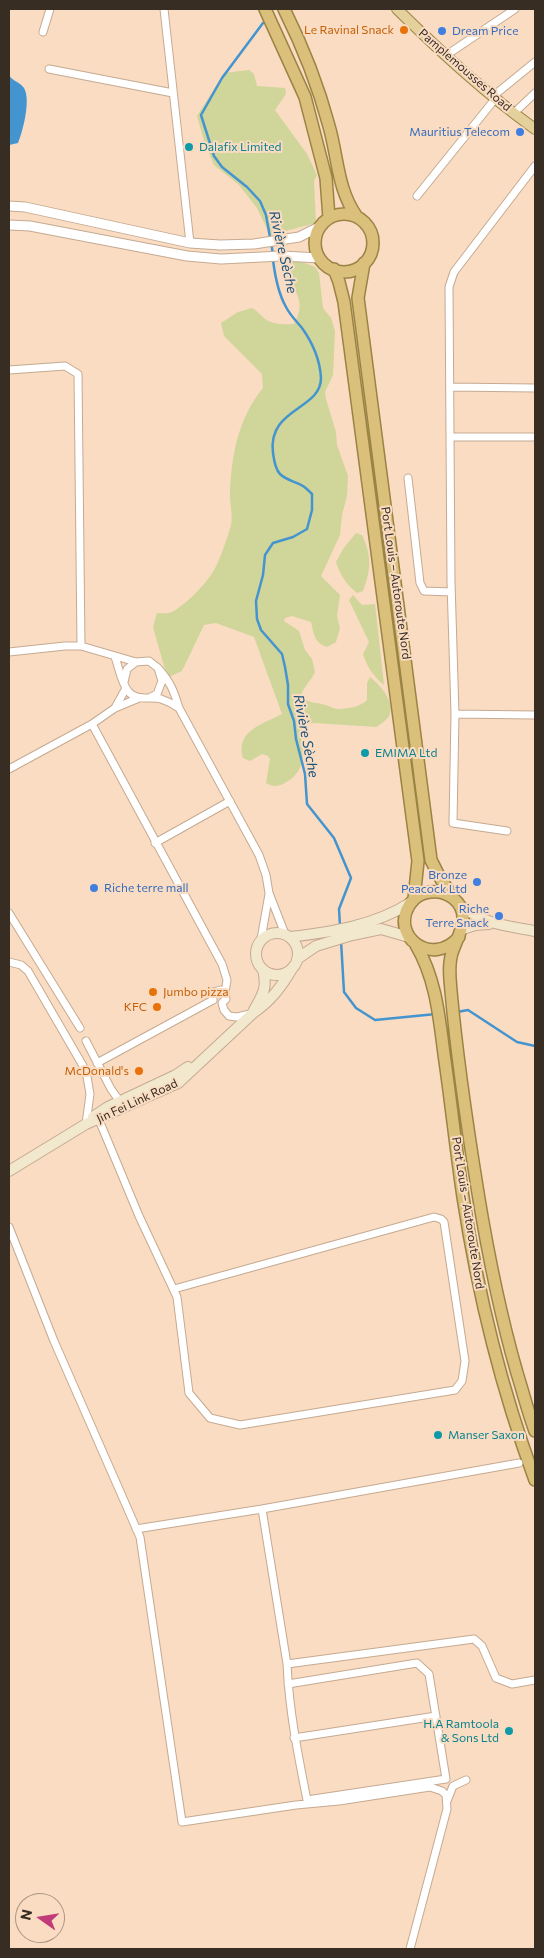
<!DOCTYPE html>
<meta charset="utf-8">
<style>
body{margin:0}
#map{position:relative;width:544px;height:1958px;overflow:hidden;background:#f9dcc2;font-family:Commissioner,sans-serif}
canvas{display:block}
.frame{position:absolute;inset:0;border:10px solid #382d23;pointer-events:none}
.north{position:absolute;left:15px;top:1893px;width:50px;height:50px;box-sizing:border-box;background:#f9dcc2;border:1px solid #ac9682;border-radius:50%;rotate:283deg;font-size:14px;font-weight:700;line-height:20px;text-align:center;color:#382d23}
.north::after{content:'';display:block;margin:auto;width:18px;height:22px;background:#c13a79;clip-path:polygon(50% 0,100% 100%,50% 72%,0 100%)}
</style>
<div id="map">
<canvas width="544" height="1958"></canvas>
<div class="frame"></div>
<div class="north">N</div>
</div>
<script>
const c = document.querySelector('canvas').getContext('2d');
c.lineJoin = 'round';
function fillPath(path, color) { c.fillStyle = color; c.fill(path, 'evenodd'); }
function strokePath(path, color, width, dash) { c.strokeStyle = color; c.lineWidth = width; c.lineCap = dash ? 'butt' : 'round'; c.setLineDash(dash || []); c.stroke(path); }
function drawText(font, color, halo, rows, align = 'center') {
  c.font = font + ' Commissioner,sans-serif'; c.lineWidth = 4; c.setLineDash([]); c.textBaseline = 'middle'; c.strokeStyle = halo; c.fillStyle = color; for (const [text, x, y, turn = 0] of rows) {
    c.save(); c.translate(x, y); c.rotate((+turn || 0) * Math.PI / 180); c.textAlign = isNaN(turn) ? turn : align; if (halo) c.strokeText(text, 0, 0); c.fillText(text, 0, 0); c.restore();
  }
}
fillPath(new Path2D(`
 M249 70 254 74 257 86 285 88 286 94 275 110 307 154 317 175 314 181 316 223 270 235 257 208 239 185 214 165 205 144 197 116 224 73Z
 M297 260 315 267 319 273 323 308 331 318 335 331 333 375 325 392 326 399 336 432 337 445 348 476 347 496 342 515 340 535 321 576 340 595 337 616 340 628 336 642 327 647C314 643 314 634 311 622L292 616 285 618 284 621 299 631 305 650 312 659 315 672C311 681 304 686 301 695 307 703 313 702 322 704 327 705 332 708 337 709 346 709 361 707 367 700V683L370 677C380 685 396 702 389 716 387 720 380 724 377 727L314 723 300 725C304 747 308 771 285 783 277 787 273 787 266 783L270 759 268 756 262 754 250 761 243 758C235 731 263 724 282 714L254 637 216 623 204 625 182 671 169 677 164 666 153 627 157 613C162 613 168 614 172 612 186 604 202 588 211 575 219 564 227 539 231 525 233 516 230 505 230 495 231 457 238 418 263 388L262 374 224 336 221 323 238 312 252 308C258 311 260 315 265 319 271 324 286 325 294 324 298 316 302 307 298 297 294 284 279 274 290 261Z
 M356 533 362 535C372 556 371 570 363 591L357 593C346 584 340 575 336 562L343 549Z
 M353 595 362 605 375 604 384 685C374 677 367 667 363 654L369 642 349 600Z`), '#d0d59a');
fillPath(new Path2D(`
 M9 75C12 81 20 82 24 88 31 100 23 131 18 143L9 145Z`), '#4494cf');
strokePath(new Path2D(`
 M263 23 222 78 201 115 214 156 222 167 247 187 260 201 266 215 273 254
 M273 260C275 276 278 293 286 307 290 315 297 322 302 328 312 342 320 360 321 378 321 410 267 408 273 453 274 460 275 469 280 474 287 481 295 481 303 486 306 488 309 491 312 494V510L307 529 293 537 273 543 265 555 263 575 256 601 257 619 261 630 282 654 285 667 288 685V704L294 721 296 739 305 774 307 804 334 838 351 878 339 909 340 926
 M341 941 344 992 356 1008 375 1020 436 1014
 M457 1012 468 1010 517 1042 535 1046`), '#4494cf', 2.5);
const minor = new Path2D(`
 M164 9 190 243
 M43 32 50 9
 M445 56 515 9
 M49 69 173 93
 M492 97 535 62
 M514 113 535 93
 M417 196 495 99
 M9 370 65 366 78 374 81 646
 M450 387 535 388
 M450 437H535
 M408 478 420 583 424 591 451 592
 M9 652 65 646H81L136 662 149 661 158 668 162 681 157 694 151 697
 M115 657C119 668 121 682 128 691 136 702 150 696 161 699 167 701 173 704 179 708
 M158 668C170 681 174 691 179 708L259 855 266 875 269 893 285 934
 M124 682 127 669 136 662
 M139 698 115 708 92 724 222 964 227 980 225 993
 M115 708 126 688
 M455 714 535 715
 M9 769 92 724
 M507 831 453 823 455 714 451 582 449 287 454 272 535 166
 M155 843 230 801
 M9 913 80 1028
 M261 939 269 894
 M9 962 21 965 28 971 86 1071 90 1094 86 1124
 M213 1000V992L221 990 225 993 226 999 222 1003 224 1010 229 1016 237 1017 250 1014
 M86 1041 111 1089 121 1103
 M97 1063 213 1000
 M99 1120 139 1216 177 1297 189 1393 210 1418 240 1425 455 1390 462 1381 465 1361 444 1222 441 1219 434 1217 174 1289
 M9 1227 54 1341 140 1537 182 1822 296 1805 339 1801 430 1787 442 1791 446 1795 447 1809 410 1949
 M262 1509 287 1664C289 1710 298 1755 307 1800L446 1779 429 1674 417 1663 288 1684
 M136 1529 262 1509 519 1463
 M287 1664 474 1639 482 1646 496 1678 512 1684 535 1680
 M294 1738 436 1716
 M447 1801 453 1786 466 1780`);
const tertiary = new Path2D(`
 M9 206 25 207 190 243 220 245 254 244 299 237 321 226
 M9 225 30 226 187 256 221 259 282 256 320 258`);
const secondary = new Path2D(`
 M459 905C487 925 503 925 535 931
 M463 929 475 925 489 924
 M256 954a21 21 0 1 1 42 0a21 21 0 1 1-42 0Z
 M290 937C331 932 374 926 410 903
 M297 959 316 946 352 935 381 929 409 937
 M253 1012C262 995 268 989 263 970
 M93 1117 108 1107 176 1075 188 1067
 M9 1171 86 1124 178 1083 253 1013C271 1001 282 986 293 967`);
const primary = new Path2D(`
 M397 9C441 52 485 93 535 129`);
const trunk = new Path2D(`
 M265 9 305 97 326 178 329 218
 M284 9C303 47 318 85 329 126 338 157 337 189 357 217
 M315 243a29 29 0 1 1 58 0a29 29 0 1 1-58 0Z
 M364 263 358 298 431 860 439 876 453 898
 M334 269 339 282 344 302 418 861 414 899
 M459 937C432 968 389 936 410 904 419 890 440 888 453 898 473 914 458 935 452 953 448 965 450 979 451 991 457 1058 467 1125 478 1193 488 1254 500 1314 517 1373 523 1392 528 1412 535 1431
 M416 945C436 979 439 1016 444 1054 451 1102 456 1150 463 1197 478 1295 501 1388 535 1480`);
strokePath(minor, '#c5aa91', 9);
strokePath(tertiary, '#c5aa91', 11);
strokePath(secondary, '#c5aa91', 12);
strokePath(primary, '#9b8346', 12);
strokePath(trunk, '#9b8346', 14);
strokePath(minor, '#fff', 7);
strokePath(tertiary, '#fff', 9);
strokePath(secondary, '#f1e8cd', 10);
strokePath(primary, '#e3d09b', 10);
strokePath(trunk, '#dac07a', 11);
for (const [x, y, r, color] of [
 [404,30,5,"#e8710a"],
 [442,31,5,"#3f7fe0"],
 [520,132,5,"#3f7fe0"],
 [189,147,5,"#0f9aa8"],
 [365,753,5,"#0f9aa8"],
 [477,882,5,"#3f7fe0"],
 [94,888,5,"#3f7fe0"],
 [499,916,5,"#3f7fe0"],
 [153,992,5,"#e8710a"],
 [157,1007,5,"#e8710a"],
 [139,1071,5,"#e8710a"],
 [438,1435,5,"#0f9aa8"],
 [509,1731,5,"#0f9aa8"]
]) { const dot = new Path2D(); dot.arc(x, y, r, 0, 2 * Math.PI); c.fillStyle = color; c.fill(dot); strokePath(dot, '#f9dcc2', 2); }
drawText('12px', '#c56008', '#f9dcc2', [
 ["Le Ravinal Snack",394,30],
 ["Jumbo pizza",163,992,"left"],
 ["KFC",147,1007],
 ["McDonald's",129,1071]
], 'right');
drawText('12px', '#366cbe', '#f9dcc2', [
 ["Dream Price",452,31,"left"],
 ["Mauritius Telecom",510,132],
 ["Bronze",467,875],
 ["Peacock Ltd",467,889],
 ["Riche terre mall",104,888,"left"],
 ["Riche",489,909],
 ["Terre Snack",489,923]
], 'right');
drawText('12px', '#382d23', '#f9dcc2', [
 ["Pamplemousses Road",465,70,41],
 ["Port Louis – Autoroute Nord",396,583,82],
 ["Jin Fei Link Road",137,1101,-25],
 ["Port Louis – Autoroute Nord",468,1213,81]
]);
drawText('12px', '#0d838f', '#f9dcc2', [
 ["Dalafix Limited",199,147],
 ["EMIMA Ltd",375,753],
 ["Manser Saxon",448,1435],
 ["H.A Ramtoola",499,1724,"right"],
 ["& Sons Ltd",499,1738,"right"]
], 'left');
drawText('italic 14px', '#1b547d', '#f9dcc2', [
 ["Rivière Sèche",283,252,77],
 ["Rivière Sèche",306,736,79]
]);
</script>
